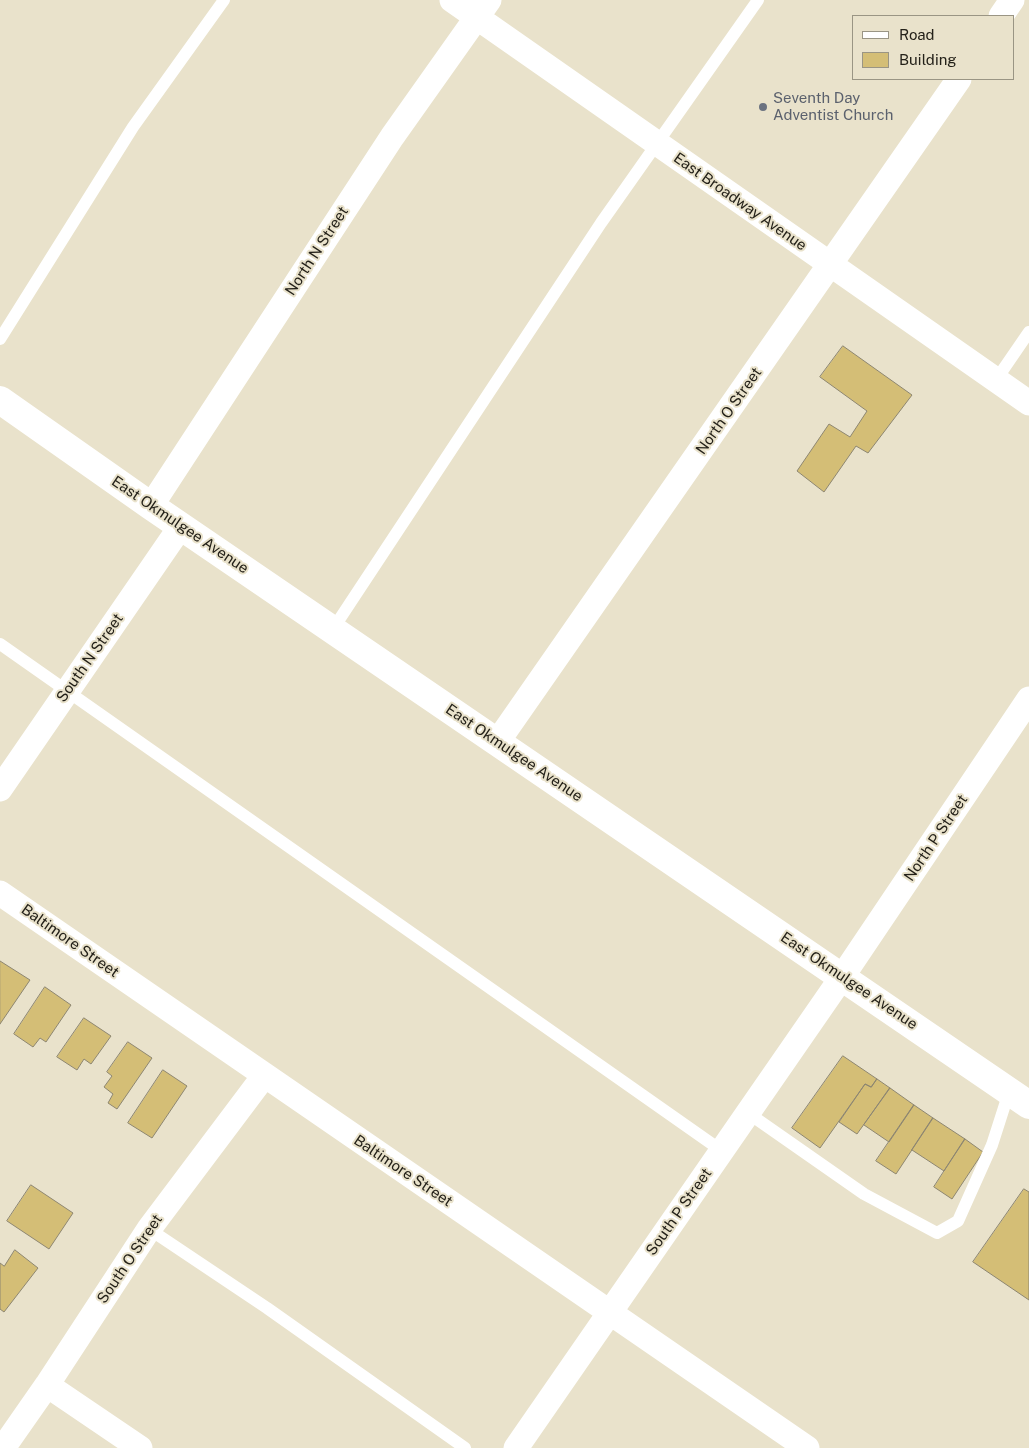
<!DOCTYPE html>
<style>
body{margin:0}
#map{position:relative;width:1029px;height:1448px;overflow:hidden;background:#e9e2cb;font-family:"Public Sans",sans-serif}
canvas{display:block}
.legend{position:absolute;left:852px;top:15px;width:162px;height:65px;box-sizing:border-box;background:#e9e2cb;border:1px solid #9a9584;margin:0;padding:6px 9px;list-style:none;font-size:15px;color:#242119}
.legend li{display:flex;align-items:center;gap:10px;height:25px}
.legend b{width:25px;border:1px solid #9a9584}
</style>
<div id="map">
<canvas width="1029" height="1448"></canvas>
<ul class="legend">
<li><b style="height:6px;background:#fff"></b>Road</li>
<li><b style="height:14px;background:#d4be76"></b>Building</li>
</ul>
</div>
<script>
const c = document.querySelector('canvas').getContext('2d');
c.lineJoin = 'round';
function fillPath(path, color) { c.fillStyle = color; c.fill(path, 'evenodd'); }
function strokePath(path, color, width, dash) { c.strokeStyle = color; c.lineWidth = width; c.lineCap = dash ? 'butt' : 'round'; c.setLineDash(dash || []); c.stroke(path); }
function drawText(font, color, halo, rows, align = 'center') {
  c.font = font + ' "Public Sans",sans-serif'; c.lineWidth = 4; c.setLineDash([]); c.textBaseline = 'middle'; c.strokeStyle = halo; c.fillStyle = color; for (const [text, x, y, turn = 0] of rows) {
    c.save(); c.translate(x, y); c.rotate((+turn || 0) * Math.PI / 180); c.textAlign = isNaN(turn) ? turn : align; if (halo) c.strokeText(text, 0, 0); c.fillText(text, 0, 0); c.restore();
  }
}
const building = new Path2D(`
 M843 346 912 395 868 453 856 446 824 492 797 471 829 424 850 437 867 411 820 377Z
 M0 961 30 980 0 1024Z
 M45 987 71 1005 46 1042 40 1038 33 1047 14 1034Z
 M84 1018 111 1036 91 1064 84 1059 77 1070 57 1057Z
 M128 1042 152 1058 117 1109 108 1103 113 1094 104 1087 112 1076 107 1072Z
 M843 1056 877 1079 871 1087 865 1084 820 1148 792 1128Z
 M163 1070 187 1086 152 1138 128 1123Z
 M877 1079 890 1088 857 1134 839 1122 865 1084 871 1087Z
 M890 1088 914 1105 889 1142 864 1125Z
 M914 1105 933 1118 896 1174 876 1161Z
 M933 1118 965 1139 944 1171 912 1150Z
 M965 1139 983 1152 952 1199 934 1187Z
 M31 1185 73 1213 49 1249 7 1221Z
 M1024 1189 1029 1192V1300L973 1262Z
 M15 1250 38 1268 4 1312 0 1309V1263L4 1266Z`);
fillPath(building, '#d4be76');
strokePath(building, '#8d8671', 1);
strokePath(new Path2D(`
 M0 339 133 127 224 0
 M996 380 1029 332
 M333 629 601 223 758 0
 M0 644 722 1151
 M748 1113 864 1194 937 1233 958 1221 992 1145 1009 1092
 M149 1229 267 1308 465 1448`), '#fff', 12);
strokePath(new Path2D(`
 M452 0 1029 403
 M1001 16 1012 0
 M151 506 392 137 489 0
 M498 741 959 79
 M0 789 181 526
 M0 893 807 1448
 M47 1385 140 1448
 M3 1448 47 1385 149 1229 264 1076
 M516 1448 842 977 1029 699`), '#fff', 25);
strokePath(new Path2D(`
 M0 400 151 506 1029 1105`), '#fff', 28);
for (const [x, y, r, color] of [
 [763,107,5,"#6b7280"]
]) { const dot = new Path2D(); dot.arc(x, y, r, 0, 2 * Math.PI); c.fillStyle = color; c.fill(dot); strokePath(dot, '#e9e2cb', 2); }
drawText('15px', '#5b616d', '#e9e2cb', [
 ["Seventh Day",773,98],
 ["Adventist Church",773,115]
], 'left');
drawText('15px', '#242119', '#e9e2cb', [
 ["East Broadway Avenue",740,202,35],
 ["North N Street",317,251,-57],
 ["North O Street",729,411,-55],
 ["East Okmulgee Avenue",180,525,34],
 ["South N Street",90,658,-55],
 ["East Okmulgee Avenue",514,753,34],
 ["North P Street",936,838,-56],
 ["Baltimore Street",70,941,35],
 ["East Okmulgee Avenue",849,981,34],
 ["Baltimore Street",403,1171,34],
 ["South P Street",679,1212,-55],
 ["South O Street",130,1259,-56]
]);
</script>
